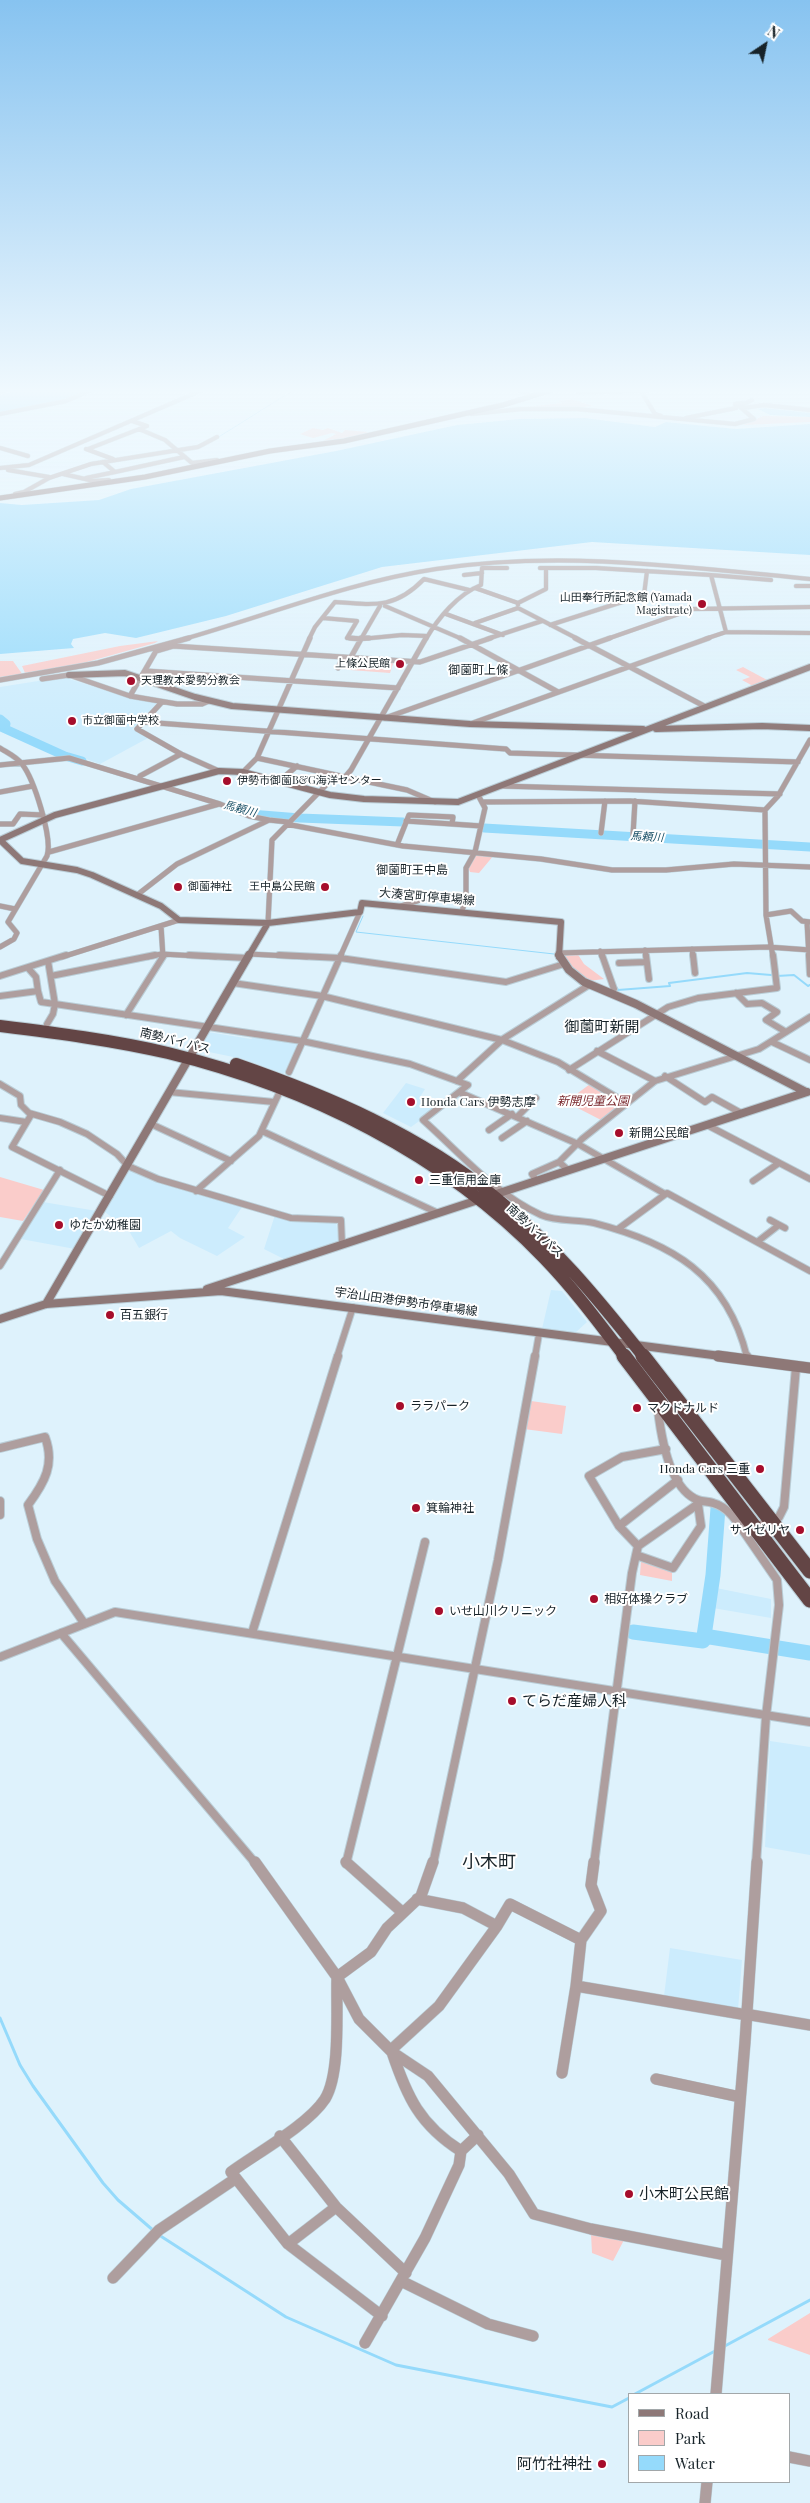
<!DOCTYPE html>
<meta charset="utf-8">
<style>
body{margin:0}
#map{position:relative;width:810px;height:2503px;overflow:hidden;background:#def2fc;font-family:"Playfair Display",serif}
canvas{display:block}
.legend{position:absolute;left:628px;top:2393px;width:162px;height:90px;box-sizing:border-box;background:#fff;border:1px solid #a2a7a9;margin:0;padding:6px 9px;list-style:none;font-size:15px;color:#172329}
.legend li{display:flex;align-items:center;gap:10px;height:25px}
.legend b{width:25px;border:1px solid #a2a7a9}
.north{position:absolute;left:740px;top:20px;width:50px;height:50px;-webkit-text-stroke:4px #fff;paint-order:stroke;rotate:34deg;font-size:14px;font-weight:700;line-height:20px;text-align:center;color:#172329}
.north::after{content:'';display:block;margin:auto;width:18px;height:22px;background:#172329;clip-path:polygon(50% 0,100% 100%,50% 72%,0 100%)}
</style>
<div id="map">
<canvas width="810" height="2503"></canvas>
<ul class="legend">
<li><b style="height:6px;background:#8e7877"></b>Road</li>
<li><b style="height:14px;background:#faccca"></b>Park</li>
<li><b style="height:14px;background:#95dafb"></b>Water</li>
</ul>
<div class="north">N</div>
</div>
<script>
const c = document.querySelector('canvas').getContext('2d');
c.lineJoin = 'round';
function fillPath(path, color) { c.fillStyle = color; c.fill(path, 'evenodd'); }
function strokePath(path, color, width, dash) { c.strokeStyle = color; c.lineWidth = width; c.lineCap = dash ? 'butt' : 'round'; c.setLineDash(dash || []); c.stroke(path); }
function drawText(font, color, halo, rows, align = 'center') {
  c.font = font + ' "Playfair Display","Noto Sans JP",serif'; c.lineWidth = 4; c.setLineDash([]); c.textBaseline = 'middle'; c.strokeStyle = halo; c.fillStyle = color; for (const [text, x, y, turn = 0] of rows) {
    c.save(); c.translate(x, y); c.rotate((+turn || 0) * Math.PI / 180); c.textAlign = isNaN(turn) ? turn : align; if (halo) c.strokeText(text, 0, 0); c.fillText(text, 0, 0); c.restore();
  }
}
fillPath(new Path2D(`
 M63 677 127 697 157 703 132 729 148 738 100 764 18 735 3 726 8 724 0 719V687Z
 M208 1032 251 1039 254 1037 298 1043 284 1074 243 1059 209 1052 202 1044Z
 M406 1083 425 1089 420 1097 440 1106 411 1127 383 1113Z
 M129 1170 152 1181 242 1207 228 1228 245 1237 217 1256 180 1238 171 1231 139 1248 129 1231 105 1212Z
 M43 1202 97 1211 75 1249 21 1239Z
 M275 1215 336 1221 339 1243 286 1260 264 1249Z
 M551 1290 562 1291 587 1322 575 1333 542 1329Z
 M716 1588 771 1599V1618L713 1608Z
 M770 1741 810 1747V1855L765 1847Z
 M670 1948 742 1960 738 2010 664 1996Z`), '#ccecfd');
fillPath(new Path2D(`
 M571 399 593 406 574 408 528 407 562 403 559 401Z
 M763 416 810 417V422L743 425Z
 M313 428 323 430 328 428 342 433 345 430 368 432 360 436 323 441 336 434 332 433 313 438 300 434Z
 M158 641 155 643 80 664 25 673 22 666 120 646Z
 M355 658 394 661 390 673 350 670Z
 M0 661H13L23 675 0 677Z
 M743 667 769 681 753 686 742 680 750 677 736 670Z
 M477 853 494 855 479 873 470 872 468 867Z
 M577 953 584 964 604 979 589 981 572 969 563 954Z
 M590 1084 622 1103 601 1120 566 1102Z
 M0 1177 44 1190 23 1221 0 1217Z
 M531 1401 566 1406 562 1434 524 1429Z
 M641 1560 672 1570V1581L640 1575Z
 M591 2234 624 2240 613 2261 592 2253Z
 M810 2313V2355L768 2340V2339Z`), '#faccca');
fillPath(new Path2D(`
 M29 388H91L54 403 0 413V395Z
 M765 408 810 413V417L770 415 758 409Z
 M585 418 655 427 666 422 736 429 810 424V555L592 542 382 567 226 616 136 638 105 633 73 639 71 644 74 648 0 654V503L22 505 99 500 131 489 336 451 457 425 519 419Z`), '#95dafb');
strokePath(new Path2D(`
 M217 438 297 388
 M363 916 356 932 554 954`), '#95dafb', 1);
strokePath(new Path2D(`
 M777 976 794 975 808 986 810 985
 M617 988 618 990 670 986 669 983 747 973 771 975`), '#95dafb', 2);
strokePath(new Path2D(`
 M0 2018 20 2065 33 2086 103 2183 118 2200 154 2231
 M159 2235 286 2317 396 2365 612 2407 629 2398
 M723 2347 810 2300
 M635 2394 715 2351`), '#95dafb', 3);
strokePath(new Path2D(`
 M0 719 6 724 1 727 65 756 82 761
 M241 811 250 814 300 818 403 822
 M484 828 810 847`), '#95dafb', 9);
strokePath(new Path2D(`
 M633 1632 703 1641 704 1636 810 1653
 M704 1636 713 1575 718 1508`), '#95dafb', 15);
const streetFar4 = new Path2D(`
 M514 388 530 395
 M639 388 655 414 661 416
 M0 391 18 388
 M578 393 696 388
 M743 408 764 405 810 410
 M0 414 66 401 96 388
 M471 414 522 409H577L735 424 754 419 739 406 752 400
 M686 418 736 408 735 404 742 403
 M139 429 165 440 192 463 217 460
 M0 448 28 456
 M86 449 113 459
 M88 449 147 426 132 421
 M103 462 115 472 184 457
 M0 468 29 465 207 388
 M8 470 49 477
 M63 474 94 481 109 480
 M86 478 115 472
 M15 494 24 492 49 478 91 464 198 447 217 437
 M540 568H596L711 575 726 632
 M464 575 482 573
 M711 575 771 580
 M796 586H810
 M475 588 518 603V605
 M518 603 546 589V568
 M380 606 361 639 402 635 427 636
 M385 606 462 639
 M446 614 503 635
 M323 618 357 621 347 638 361 639
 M475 623 518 608 578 639
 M550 625 644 595 647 571
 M184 639C268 615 350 582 436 569 560 550 687 567 810 579
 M309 639 315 627 335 602C374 605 395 609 424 579L469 590
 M426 639C438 618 458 594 481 585L482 568H507
 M487 639 542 621
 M607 639 693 609 810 607
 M705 639 726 632 810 633`);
const streetFar3 = new Path2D(`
 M350 638 361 639 351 657
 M361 638H369
 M460 638 558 692
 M575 638 706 707
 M338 668 343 657
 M146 671 398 688
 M42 679 69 675 130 696 177 704H202L209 701
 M0 680 98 663 189 638
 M130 696 156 651 173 646 420 662 491 638
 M162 702 137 729 181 754 219 771
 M385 718 610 638
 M144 722 506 749 510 753 798 762
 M470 724 709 638
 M0 748C8 753 17 757 22 764 34 779 53 839 47 856L8 922 17 933 14 939 0 947
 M257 758 336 775
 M0 765 69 758 220 804 249 816 269 820 177 864 137 895
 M243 772 257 758 310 638
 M140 776 181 754
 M345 777 407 790 435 802
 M278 782 297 766
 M501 786 780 794
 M0 792 33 786
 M483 802 630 801 765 810
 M269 820 288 822
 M406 821 452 824
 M0 824H13L20 814 43 815
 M286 824 403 846 541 859 612 870H666L734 864 810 867
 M601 833 605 801
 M633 835 635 801
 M397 845 409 815 453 817 452 824 481 826
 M49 852 219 804
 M0 906 15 909
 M401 906 433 896 466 895
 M462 912 466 895V868L475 852 485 808 478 795
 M766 915 791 911 802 921 810 922
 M807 922 809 957
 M268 923 272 840 336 775 345 777 351 770 426 638
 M161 926 163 957
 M692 949 693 957
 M645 950 646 957
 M600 951 602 957
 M558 953 768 947 810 950
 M249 954 307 957
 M62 957 179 920
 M148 957 161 954 216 957
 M340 957 360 912
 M773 957 766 915 765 810 778 796 810 740`);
const streetFar2 = new Path2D(`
 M189 955 247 958
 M279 955 340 958 506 982 564 964
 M602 955 614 989 610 993
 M646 955 649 979
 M693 955 695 973
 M809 955 810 974
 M48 961 55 1004 302 1041 410 1064 468 1085 423 1120C460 1153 495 1194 541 1215 557 1222 577 1219 594 1223 672 1243 727 1275 747 1357
 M619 963 646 962
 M28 968 36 977 38 991
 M0 976 66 955
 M51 976 155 955
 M233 983 322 996 502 1040 558 1062 626 1103
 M736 993 747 1004 762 1003 777 1012 766 1020 786 1032
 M0 996 38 991 41 1002 55 1004 53 1014 47 1024
 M126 1015 164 955
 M772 1042 810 1060
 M597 1051 655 1081
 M569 1070 668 1007 698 998 777 988 773 955
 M289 1072 341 955
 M665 1076 705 1102 712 1097 741 1113
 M457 1081 503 1039 589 985
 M0 1084 20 1096 21 1105 29 1113 60 1122 87 1134 117 1154 128 1166 158 1179 291 1218 341 1220 342 1244
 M169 1092 274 1102
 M461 1093 578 1144 665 1194
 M31 1115 12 1147 110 1196
 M517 1117 536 1098
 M0 1118 26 1122
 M151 1124 231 1161
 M707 1125 810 1179
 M489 1130 512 1114
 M262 1131 438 1213
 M502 1138 527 1121
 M567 1169 559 1162 582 1139 655 1081 759 1049 810 1017
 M536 1180 532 1174 559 1162
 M753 1181 779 1163
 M196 1191 259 1136 281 1089
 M770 1220 785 1228
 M618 1229 667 1193 810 1271
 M757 1242 779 1225
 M0 1266 60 1170
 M337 1357 353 1307
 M535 1357 539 1334`);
const streetFar1 = new Path2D(`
 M747 1356 748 1360
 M658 1410C661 1436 669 1489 698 1500 703 1502 708 1501 713 1503 728 1507 736 1520 744 1532
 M0 1448 45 1437C55 1464 45 1482 28 1505L37 1539 55 1581 84 1623
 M0 1501V1515
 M619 1526 589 1476 622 1457 666 1449
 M638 1546 619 1526 678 1480
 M636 1555 673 1568 701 1526 698 1504
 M61 1633 256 1864
 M252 1633 338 1356
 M0 1657 115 1612 810 1722
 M346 1864 425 1542
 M433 1864 498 1560 535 1356
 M594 1864 632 1573 638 1546 698 1504 697 1500
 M756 1864 766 1716 779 1605 777 1580 744 1532 779 1517 784 1507 796 1367`);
const street = new Path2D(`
 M255 1862 337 1977 359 2019 392 2052 428 2076 509 2174 534 2214 591 2229 726 2255
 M346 1862 402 1912
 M594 1862 591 1885 601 1911 581 1940 576 1986 747 2015
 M417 1899 463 1908 497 1926 510 1904 581 1940
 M337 1977 371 1952 387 1928 421 1896 433 1862
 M337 1977C336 2008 341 2073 325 2099 308 2125 257 2153 231 2172L288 2244 382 2316
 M745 2014 810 2025
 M391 2050 439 2006 497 1926
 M392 2052C407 2097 420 2125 461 2151
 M562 2073 576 1986
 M656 2079 740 2097
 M280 2136 336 2207 406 2273
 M288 2244 336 2207
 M113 2278 159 2230 235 2179
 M401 2281 488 2324 533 2336
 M365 2343 425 2238 459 2165 461 2151 478 2135
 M716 2394 745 2042 757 1862
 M789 2457 810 2461
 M705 2503 707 2482`);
const secondaryFar3 = new Path2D(`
 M0 498 145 477 270 451 344 441 503 405 558 388`);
const secondaryFar2 = new Path2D(`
 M69 675 125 673 195 697 232 706 470 724 643 729
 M656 729 762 726 810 728
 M0 840 22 861 77 870 92 875 161 906 179 920 268 923 360 912 362 903 561 922 559 957
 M0 840 55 815 219 771 243 772 330 795 364 799 458 802 810 667
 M248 957 268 923`);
const secondaryFar1 = new Path2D(`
 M559 955 569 970 584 982 636 1004 806 1092
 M207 1289 807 1092
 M46 1304 249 955
 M0 1319 46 1304 221 1291 728 1357`);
const secondary = new Path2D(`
 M718 1356 810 1368`);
const highwayFar1 = new Path2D(`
 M0 1026C56 1033 112 1040 168 1053 307 1087 444 1154 544 1258 574 1289 599 1323 625 1357
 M236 1064C328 1096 419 1134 495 1197 552 1243 599 1300 644 1357`);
const highway = new Path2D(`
 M624 1356 810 1600
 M643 1356 810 1571`);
strokePath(streetFar4, '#bacdd6', 5);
strokePath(streetFar3, '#bacdd6', 6);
strokePath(streetFar2, '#bacdd6', 8);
strokePath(streetFar1, '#bacdd6', 10);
strokePath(street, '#bacdd6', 12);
strokePath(secondaryFar3, '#bacdd6', 6);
strokePath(secondaryFar2, '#bacdd6', 8);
strokePath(secondaryFar1, '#bacdd6', 10);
strokePath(secondary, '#bacdd6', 12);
strokePath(highwayFar1, '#bacdd6', 14);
strokePath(highway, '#bacdd6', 17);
strokePath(streetFar4, '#ae9e9e', 4);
strokePath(streetFar3, '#ae9e9e', 5);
strokePath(streetFar2, '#ae9e9e', 6);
strokePath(streetFar1, '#ae9e9e', 8);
strokePath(street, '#ae9e9e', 11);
strokePath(secondaryFar3, '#8e7877', 5);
strokePath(secondaryFar2, '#8e7877', 6);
strokePath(secondaryFar1, '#8e7877', 8);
strokePath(secondary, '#8e7877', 11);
strokePath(highwayFar1, '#634545', 12);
strokePath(highway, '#634545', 15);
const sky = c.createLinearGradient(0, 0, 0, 738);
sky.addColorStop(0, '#87c3f0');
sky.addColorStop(0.53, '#f0f9fe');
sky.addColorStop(1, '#f0f9fe00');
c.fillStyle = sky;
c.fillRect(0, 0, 810, 738);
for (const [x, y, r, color] of [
 [702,604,5,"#a60d2b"],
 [400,664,5,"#a60d2b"],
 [131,681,5,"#a60d2b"],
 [72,721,5,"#a60d2b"],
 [227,781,5,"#a60d2b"],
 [178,887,5,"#a60d2b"],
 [325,887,5,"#a60d2b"],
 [411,1102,5,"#a60d2b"],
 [619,1133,5,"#a60d2b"],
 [419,1180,5,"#a60d2b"],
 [59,1225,5,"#a60d2b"],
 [110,1315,5,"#a60d2b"],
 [400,1406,5,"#a60d2b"],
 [637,1408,5,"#a60d2b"],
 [760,1469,5,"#a60d2b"],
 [416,1508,5,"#a60d2b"],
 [800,1530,5,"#a60d2b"],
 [594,1599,5,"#a60d2b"],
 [439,1611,5,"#a60d2b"],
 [512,1701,5,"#a60d2b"],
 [629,2194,5,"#a60d2b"],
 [602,2464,5,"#a60d2b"]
]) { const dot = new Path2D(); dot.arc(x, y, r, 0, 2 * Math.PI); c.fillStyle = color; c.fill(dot); strokePath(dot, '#fff', 2); }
drawText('11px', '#172329', '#fff', [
 ["山田奉行所記念館 (Yamada",692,598,"right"],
 ["Magistrate)",692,611,"right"],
 ["上條公民館",390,664,"right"],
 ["天理教本愛勢分教会",141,681],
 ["市立御薗中学校",82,721],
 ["伊勢市御薗B&G海洋センター",237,781],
 ["御薗神社",188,887],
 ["王中島公民館",315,887,"right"]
], 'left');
drawText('italic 11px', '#164d64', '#fff', [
 ["馬頼川",240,809,15],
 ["馬頼川",647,837,3]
]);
drawText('12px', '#172329', '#fff', [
 ["御薗町上條",478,670],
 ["御薗町王中島",412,870]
]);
drawText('12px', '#172329', '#fff', [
 ["大湊宮町停車場線",427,897,5],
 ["南勢バイパス",175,1041,14],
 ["南勢バイパス",535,1231,43],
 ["宇治山田港伊勢市停車場線",406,1302,8]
]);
drawText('italic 12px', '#7b2a2f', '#fff', [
 ["新開児童公園",593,1101]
]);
drawText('12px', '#172329', '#fff', [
 ["Honda Cars 伊勢志摩",421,1102],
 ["新開公民館",629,1133],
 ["三重信用金庫",429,1180],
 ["ゆたか幼稚園",69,1225],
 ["百五銀行",120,1315],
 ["ララパーク",410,1406],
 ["マクドナルド",647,1408],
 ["Honda Cars 三重",750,1469,"right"],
 ["箕輪神社",426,1508],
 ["サイゼリヤ",790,1530,"right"],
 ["相好体操クラブ",604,1599],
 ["いせ山川クリニック",449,1611]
], 'left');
drawText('15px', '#172329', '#fff', [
 ["御薗町新開",602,1027]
]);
drawText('15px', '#172329', '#fff', [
 ["てらだ産婦人科",522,1701],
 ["小木町公民館",639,2194],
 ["阿竹社神社",592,2464,"right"]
], 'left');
drawText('18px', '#172329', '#fff', [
 ["小木町",489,1862]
]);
</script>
